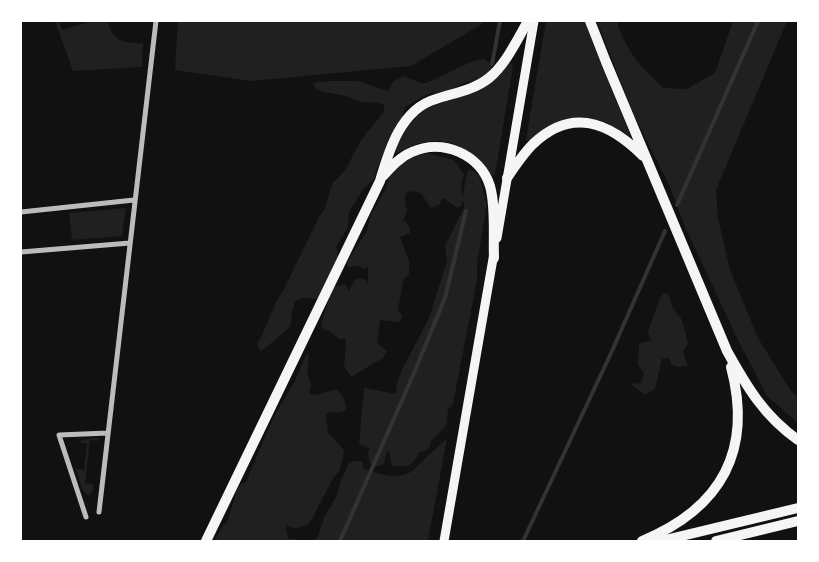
<!DOCTYPE html>
<style>
body{margin:0}
#map{position:relative;width:819px;height:562px;overflow:hidden;background:#111;font-family:"PT Sans Narrow",sans-serif}
canvas{display:block}
.frame{position:absolute;inset:0;border:22px solid #fff;pointer-events:none}
</style>
<div id="map">
<canvas width="819" height="562"></canvas>
<div class="frame"></div>
</div>
<script>
const c = document.querySelector('canvas').getContext('2d');
c.lineJoin = 'round';
function fillPath(path, color) { c.fillStyle = color; c.fill(path, 'evenodd'); }
function strokePath(path, color, width, dash) { c.strokeStyle = color; c.lineWidth = width; c.lineCap = dash ? 'butt' : 'round'; c.setLineDash(dash || []); c.stroke(path); }
fillPath(new Path2D(`
 M55 21H59L62 30 93 21H107C116 44 121 41 143 44L142 67 73 71C67 54 61 38 55 21Z
 M178 21H483L482 24 411 66 251 81 175 70Z
 M546 21H585L592 42 630 134 629 136C593 111 562 112 528 141L526 139Z
 M597 21H617C625 51 642 67 663 88L687 89 715 73 733 21H787L716 190 718 218 730 270 758 338 791 391 798 397V423L767 396 737 338 685 227 670 187 634 115Z
 M484 59C508 72 471 81 462 84 456 86 451 90 445 92 440 93 434 92 429 94 421 96 413 103 405 107L401 121 377 169 374 179 363 189 349 212 348 227 336 247 338 250 337 255 340 260 321 297C310 301 310 297 302 298 290 299 293 319 290 327L264 349 260 351 257 344C268 327 271 307 283 291L319 217 325 208 333 182C349 171 351 155 362 139 369 129 378 121 384 111V105L380 103 360 102 346 96 320 91 315 88 313 83 328 81H359L388 91 393 82 403 76 421 83H426L473 61Z
 M509 62 513 66 495 175H490C471 150 451 134 417 144 410 146 403 152 396 153 396 146 401 138 405 132 427 97 450 105 481 89 492 83 502 72 509 62Z
 M422 154H430L454 160 464 174 461 186 463 196 466 176 469 169 475 172 479 176 487 204 477 264V280L453 404 448 410 446 426 432 440 429 448 423 452 420 451C412 468 408 467 392 466L389 451 386 453 384 464C379 467 372 467 369 461L368 452 370 449 359 444 364 388 396 394 397 383 402 370 429 318 447 261 445 246 464 208V200L461 206 457 208 445 199H442L440 204 431 208 421 193 411 191 406 193 405 200 407 211 403 221 406 222 410 228V233L400 237 409 261V274L403 281 398 310 402 316 400 322 380 320 377 343 387 351 383 358 351 377 344 366 346 339H339L330 331 323 330 321 323 332 291 335 287 345 284 349 291 354 281 359 278 366 280 368 284V267L364 269 360 266 348 267 346 264 367 231 371 215 386 188 390 176 399 166 411 158Z
 M126 208 122 236 72 240 69 213Z
 M668 293 673 308 682 320 688 344 683 352 688 366 677 367 671 364 669 358 662 359 655 389 645 395 631 384 641 383 644 374 638 365 639 344 651 340 648 332 659 300 663 294Z
 M309 354 307 372 311 384 309 394C318 397 327 390 337 390 343 396 346 401 346 410 340 414 337 412 330 412L326 415 328 433 344 450 340 470 332 480 312 519 307 525 300 527 295 528 287 526 286 531 289 539H297L298 541H215L220 530 228 520 237 490 241 484 246 482 273 418 295 381 306 355Z
 M99 438V441L90 440 85 483 93 484V490L90 495H87L82 489 76 469 84 470 87 444 79 442 85 439Z
 M447 438 428 541H314L318 536 324 518 336 497 341 480 349 463 354 461H362L364 469C380 474 395 480 411 472Z`), '#202020');
strokePath(new Path2D(`
 M492 64 500 21
 M677 205 758 21
 M340 541 414 373 445 298 466 211
 M523 541 612 351 665 231`), '#333', 4);
strokePath(new Path2D(`
 M21 212 134 200
 M21 252 130 243
 M99 512 156 21
 M86 517 59 435 108 433`), '#bcbcbc', 5);
strokePath(new Path2D(`
 M497 238 534 21
 M444 541 494 253`), '#f5f5f5', 9);
strokePath(new Path2D(`
 M590 21 606 62 727 351C747 387 764 416 798 440
 M383 176C392 166 400 157 412 152 442 138 480 154 490 186 496 208 493 235 494 258
 M507 178C515 166 523 154 533 144 572 107 609 122 643 156
 M206 541 380 181C389 150 401 109 436 99 454 93 474 90 489 78 506 64 517 40 528 21
 M642 541C722 508 753 450 731 367
 M661 541 798 508
 M716 541 798 521`), '#f5f5f5', 10);
</script>
